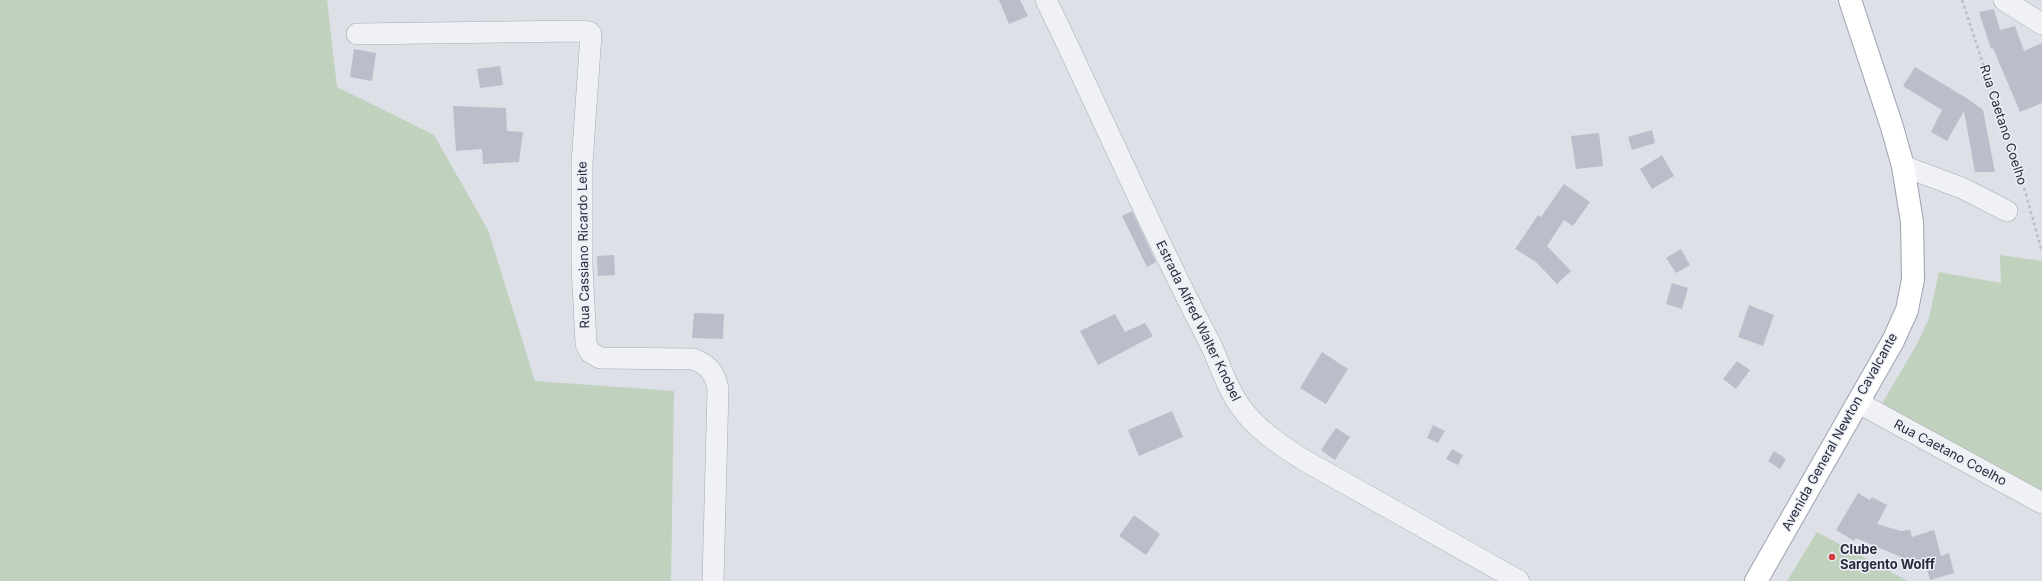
<!DOCTYPE html>
<style>
body{margin:0}
canvas{display:block;background:#dde0e7}
</style>
<canvas width="2042" height="581"></canvas>
<script>
const c = document.querySelector('canvas').getContext('2d');
c.lineJoin = 'round';
function fillPath(path, color) { c.fillStyle = color; c.fill(path, 'evenodd'); }
function strokePath(path, color, width, dash) { c.strokeStyle = color; c.lineWidth = width; c.lineCap = dash ? 'butt' : 'round'; c.setLineDash(dash || []); c.stroke(path); }
function drawText(font, color, halo, rows, align = 'center') {
  c.font = font + ' Inter,sans-serif'; c.lineWidth = 3; c.setLineDash([]); c.textBaseline = 'middle'; c.strokeStyle = halo; c.fillStyle = color; for (const [text, x, y, turn = 0] of rows) {
    c.save(); c.translate(x, y); c.rotate((+turn || 0) * Math.PI / 180); c.textAlign = isNaN(turn) ? turn : align; if (halo) c.strokeText(text, 0, 0); c.fillText(text, 0, 0); c.restore();
  }
}
fillPath(new Path2D(`
 M0 0H327L337 87 434 135 488 230 535 381 674 391 671 581H0Z
 M2000 255 2042 261V497L1880 407 1917 344 1929 318 1939 272 2001 283Z
 M1817 532 1908 581H1787Z`), '#c0d1be');
fillPath(new Path2D(`
 M999 0H1020L1028 16 1009 24Z
 M1994 9 2000 30 2015 26 2024 51 2042 43V103L2020 112 1993 48 1991 49 1979 12Z
 M354 49 376 53 372 81 350 77Z
 M500 66 503 85 480 88 477 69Z
 M1915 67 1968 99 1983 110 1995 172H1975L1964 111 1947 141 1931 132 1942 110 1903 86Z
 M453 106 506 108 507 131 523 132 519 162 483 164 482 149 456 151Z
 M1652 130 1655 143 1632 150 1628 137Z
 M1599 133 1603 166 1576 169 1571 136Z
 M1662 155 1674 176 1652 189 1640 169Z
 M1564 184 1590 202 1573 226 1564 220 1547 246 1571 271 1557 284 1536 262 1515 249 1538 215 1541 217Z
 M1132 211 1156 262 1147 267 1122 216Z
 M1681 249 1690 265 1676 273 1666 258Z
 M614 255 615 275 598 276 597 256Z
 M1672 283 1688 288 1682 309 1666 304Z
 M1749 305 1774 315 1763 346 1738 337Z
 M694 313 724 314 723 339 692 338Z
 M1115 314 1125 332 1145 323 1153 336 1098 365 1080 331Z
 M1322 352 1348 369 1326 404 1300 388Z
 M1737 361 1750 370 1736 389 1723 379Z
 M1172 411 1183 437 1139 456 1128 430Z
 M1433 425 1445 431 1438 443 1427 438Z
 M1336 428 1350 437 1335 460 1321 450Z
 M1452 449 1463 455 1458 465 1446 459Z
 M1774 451 1786 459 1780 469 1768 461Z
 M1858 493 1870 500 1872 497 1887 505 1877 524 1901 531 1910 530 1912 537 1934 530 1941 556 1949 553 1954 573 1930 580 1924 559 1903 565 1901 557 1856 538 1854 541 1836 530Z
 M1134 515 1160 534 1146 555 1119 536Z`), '#babeca');
const minor = new Path2D(`
 M1046 0C1095 101 1140 205 1191 306 1198 321 1207 336 1214 352 1222 370 1228 390 1240 406 1256 429 1279 444 1302 459L1519 581
 M2004 0 2042 24
 M357 34 578 31 589 32 591 34 582 164V265L586 344 590 352 600 358 693 359C709 365 715 373 718 389L713 581
 M1903 166 1962 188 2007 211
 M1859 403 2042 503`);
const major = new Path2D(`
 M1756 581 1893 341 1907 310 1913 279 1912 222 1903 166 1892 127 1850 0`);
strokePath(minor, '#a6aab4', 22);
strokePath(major, '#9ca2b3', 24);
strokePath(new Path2D(`
 M1962 0 2026 194 2042 252`), '#bbbec5', 2.5, [3, 3]);
strokePath(minor, '#eff1f5', 21);
strokePath(major, '#fff', 22);
for (const [x, y, r, color] of [
 [1832,557,4,"#d03e44"]
]) { const dot = new Path2D(); dot.arc(x, y, r, 0, 2 * Math.PI); c.fillStyle = color; c.fill(dot); strokePath(dot, '#eceff5', 1.5); }
drawText('13px', '#262c3d', '#eceff5', [
 ["Rua Caetano Coelho",2003,125,72],
 ["Rua Cassiano Ricardo Leite",584,245,-91],
 ["Estrada Alfred Walter Knobel",1198,321,64],
 ["Avenida General Newton Cavalcante",1840,432,-61],
 ["Rua Caetano Coelho",1950,453,28]
]);
drawText('bold 13px', '#262c3d', '#eceff5', [
 ["Clube",1840,550],
 ["Sargento Wolff",1840,565]
], 'left');
</script>
